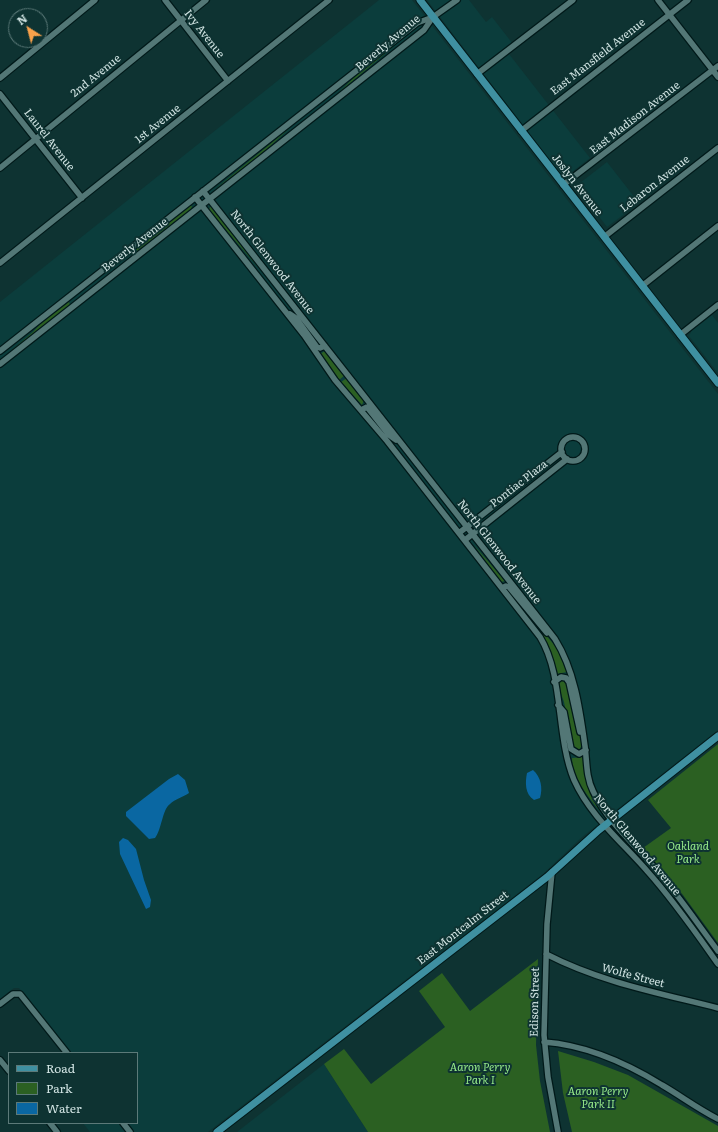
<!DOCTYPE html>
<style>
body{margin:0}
#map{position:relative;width:718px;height:1132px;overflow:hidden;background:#0e3332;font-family:Literata,serif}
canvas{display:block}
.legend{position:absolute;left:8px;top:1052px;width:130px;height:72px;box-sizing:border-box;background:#0e3332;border:1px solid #5c7a79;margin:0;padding:5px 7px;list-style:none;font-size:12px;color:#d1e4e3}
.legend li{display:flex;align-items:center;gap:8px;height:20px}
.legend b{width:20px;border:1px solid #5c7a79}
.north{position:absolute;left:8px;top:8px;width:40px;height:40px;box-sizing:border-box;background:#0e3332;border:1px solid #5c7a79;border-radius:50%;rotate:324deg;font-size:11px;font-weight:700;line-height:16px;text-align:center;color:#d1e4e3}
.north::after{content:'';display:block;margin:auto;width:14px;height:18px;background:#f8a14a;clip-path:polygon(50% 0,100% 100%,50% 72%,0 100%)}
</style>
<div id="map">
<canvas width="718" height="1132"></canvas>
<ul class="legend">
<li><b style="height:5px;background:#3f90a1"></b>Road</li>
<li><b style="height:11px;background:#2b6022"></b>Park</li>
<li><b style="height:11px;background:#0a67a2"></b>Water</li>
</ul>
<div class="north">N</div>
</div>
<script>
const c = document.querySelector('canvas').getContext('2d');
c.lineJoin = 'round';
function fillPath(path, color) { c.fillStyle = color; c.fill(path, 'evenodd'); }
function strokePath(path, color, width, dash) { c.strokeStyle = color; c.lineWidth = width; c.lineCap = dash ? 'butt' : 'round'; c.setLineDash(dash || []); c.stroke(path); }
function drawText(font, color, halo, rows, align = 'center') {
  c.font = font + ' Literata,serif'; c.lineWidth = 4; c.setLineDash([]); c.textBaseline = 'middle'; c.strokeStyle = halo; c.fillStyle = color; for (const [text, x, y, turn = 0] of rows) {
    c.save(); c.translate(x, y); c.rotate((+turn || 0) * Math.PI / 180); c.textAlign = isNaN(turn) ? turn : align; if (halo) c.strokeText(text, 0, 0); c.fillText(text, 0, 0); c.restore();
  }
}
fillPath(new Path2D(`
 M379 0H412L718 394V730L582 837 543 874 208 1132H90L83 1123H137V1053H71L19 988H14L0 999V302Z
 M427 0H469L486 22 492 17 516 48 509 54 590 158 568 175 562 176Z
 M607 162 639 203 607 227 576 186Z
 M712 315 718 323V373L689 336 692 330Z
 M324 1064 368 1132H237Z`), '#0b3d3c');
fillPath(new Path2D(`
 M419 25 337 94 365 67Z
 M291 127 258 157 214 190Z
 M189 206H192L191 209 137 251 136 248Z
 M210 207H212L263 273 209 210Z
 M69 302 70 305 6 355 33 332 45 319Z
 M325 351 345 375 339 380 320 354Z
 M347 378 364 400 362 405 341 382Z
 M474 545 505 581 501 582Z
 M507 589 556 647 567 672 556 674C548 635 531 619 507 589Z
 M562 680 567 684 582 745 579 750 575 748 572 743 564 702 558 685Z
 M718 744V943L683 895 643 848 671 828 648 800Z
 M583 757 588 787 601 812C589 799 572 776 572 758Z
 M538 959 536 1045 540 1081 550 1132H368L324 1064 344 1049 371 1084 445 1027 419 991 442 973 470 1011Z
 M558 1051 594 1062 628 1075 718 1126V1132H572L563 1093Z`), '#2b6022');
fillPath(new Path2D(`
 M533 770C541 777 543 788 540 798L534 800C525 794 525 783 527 773Z
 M178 774 185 780 189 793C183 797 175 799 170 804 162 810 162 829 155 838L149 839 126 816V812L169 779Z
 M123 838 128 840 136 849 144 880 151 900 150 907 146 909 120 854 119 842Z`), '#0a67a2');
const minor = new Path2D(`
 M165 0 228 81
 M658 0 718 77
 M477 74 573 0
 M0 78 95 0
 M0 94 82 198
 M521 131 688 0
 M0 168 206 0
 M563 185 718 66
 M203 191 555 639C575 671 580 710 585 746 587 762 586 777 593 791 606 820 633 843 654 867 677 893 697 923 718 951
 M195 197 304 335 335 380 387 441 540 637C564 676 556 737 574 780 590 816 623 843 648 872 674 901 696 933 718 964
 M604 237 718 148
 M0 263 329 0
 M642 286 718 226
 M290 314 296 318 317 347 320 348 325 346
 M680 335 718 305
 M0 351 417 23 433 17 457 0
 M0 364 424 30 433 17
 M361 410 367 407 389 435 396 440
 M561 449a12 12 0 1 1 24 0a12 12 0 1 1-24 0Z
 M459 533 562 452
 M465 540 567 459
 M502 588 506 586 509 587 547 633
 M554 682 561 677 566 678 569 682 580 732
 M558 705 564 712 571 749 579 754 586 750
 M552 872 547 924 544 1035 548 1077 558 1132
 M546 954C600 982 659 993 718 1008
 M0 1004 13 994H20L67 1053
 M544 1042C585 1045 628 1064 662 1085 681 1096 698 1109 718 1119
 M0 1060 9 1071
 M50 1123 57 1132
 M123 1123 130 1132`);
const major = new Path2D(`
 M420 0 718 383
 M217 1132 547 877 599 830 718 736`);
strokePath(minor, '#001919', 8);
strokePath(major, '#001919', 9);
strokePath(minor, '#537776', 5.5);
strokePath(major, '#3f90a1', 7);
drawText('11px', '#d1e4e3', '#0e3332', [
 ["Ivy Avenue",204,34,52],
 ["Beverly Avenue",388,43,-40],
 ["East Mansfield Avenue",598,57,-38],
 ["2nd Avenue",96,76,-39],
 ["East Madison Avenue",635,118,-38],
 ["1st Avenue",158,124,-39],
 ["Laurel Avenue",49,140,52],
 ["Lebaron Avenue",655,184,-38],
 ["Joslyn Avenue",577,185,52],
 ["Beverly Avenue",135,245,-38],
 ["North Glenwood Avenue",272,262,52],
 ["Pontiac Plaza",519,484,-38],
 ["North Glenwood Avenue",499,552,52],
 ["North Glenwood Avenue",637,845,50],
 ["East Montcalm Street",463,928,-38],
 ["Wolfe Street",633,976,15],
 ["Edison Street",535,1002,-89]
]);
drawText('italic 11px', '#96e989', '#0e3332', [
 ["Oakland",688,847],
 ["Park",688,860],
 ["Aaron Perry",480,1068],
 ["Park I",480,1081],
 ["Aaron Perry",598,1092],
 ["Park II",598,1105]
]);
</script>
